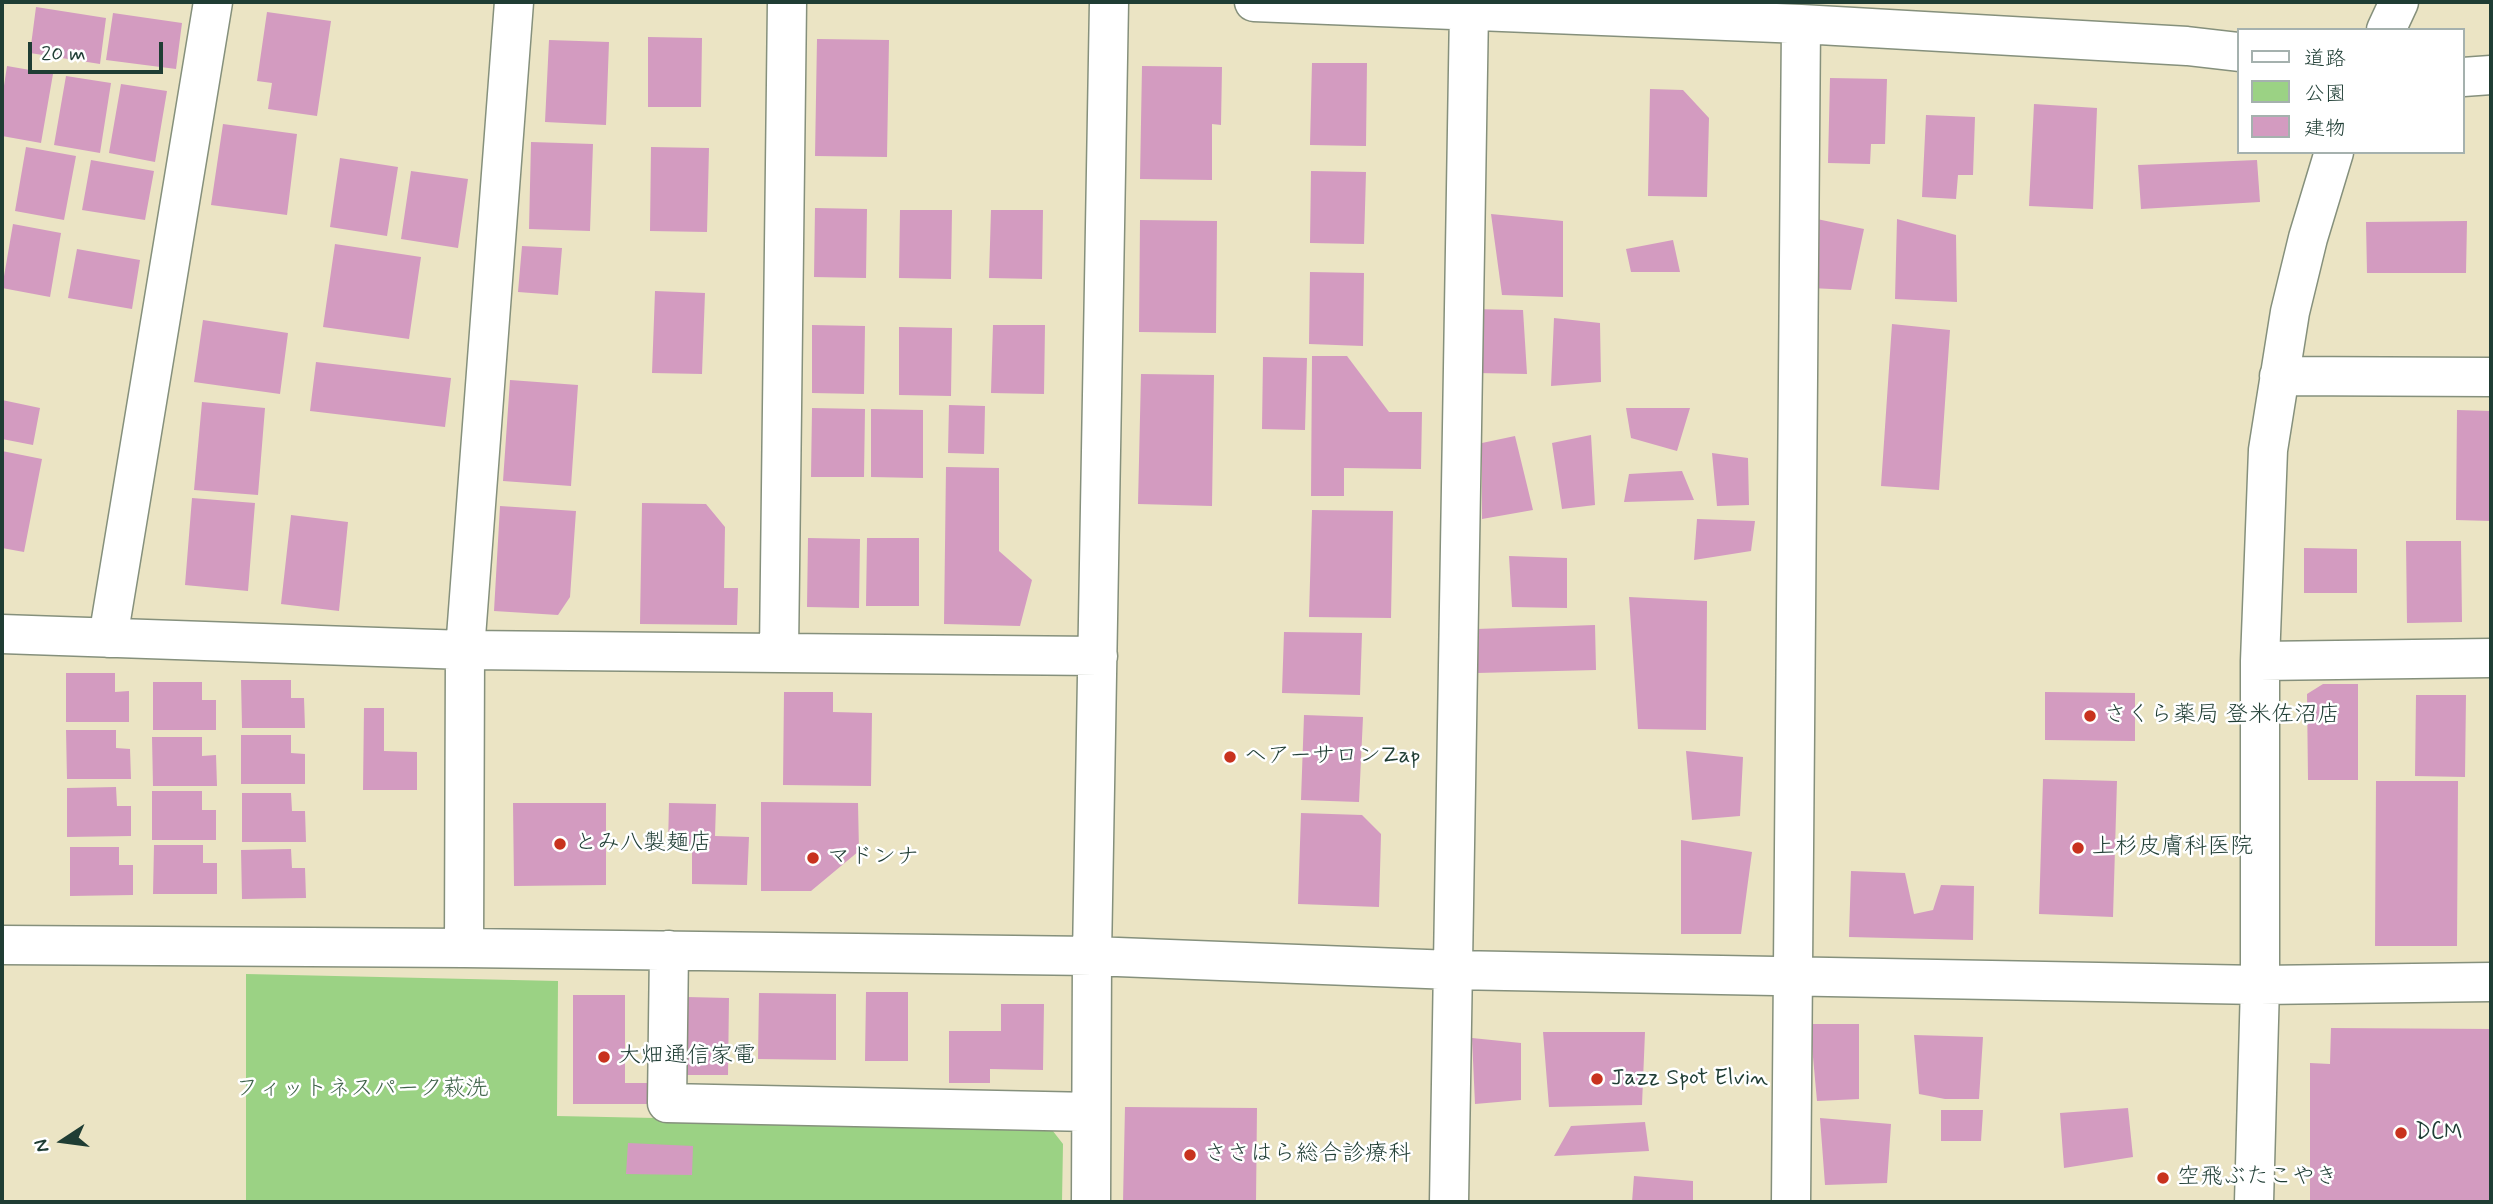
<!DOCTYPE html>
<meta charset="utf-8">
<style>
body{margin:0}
#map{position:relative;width:2493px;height:1204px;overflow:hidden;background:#ebe4c4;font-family:Mynerve,"Klee One",sans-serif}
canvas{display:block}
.frame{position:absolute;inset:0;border:4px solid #1f3d34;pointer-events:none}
.legend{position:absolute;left:2237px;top:28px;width:228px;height:126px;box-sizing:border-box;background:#fff;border:2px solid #a5b1ae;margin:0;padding:9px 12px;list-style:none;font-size:21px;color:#1f3d34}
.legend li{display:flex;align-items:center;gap:14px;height:35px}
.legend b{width:35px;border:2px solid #a5b1ae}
.north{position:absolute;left:28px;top:1106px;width:70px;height:70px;-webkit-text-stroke:5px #fff;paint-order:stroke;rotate:257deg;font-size:19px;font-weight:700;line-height:28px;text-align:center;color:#1f3d34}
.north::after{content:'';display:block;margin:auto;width:24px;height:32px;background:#1f3d34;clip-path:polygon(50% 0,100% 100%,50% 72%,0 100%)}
.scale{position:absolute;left:28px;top:42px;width:135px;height:32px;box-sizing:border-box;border:4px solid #1f3d34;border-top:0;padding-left:9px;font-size:21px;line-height:24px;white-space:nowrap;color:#1f3d34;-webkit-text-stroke:5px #fff;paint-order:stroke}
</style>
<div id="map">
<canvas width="2493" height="1204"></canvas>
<div class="frame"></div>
<ul class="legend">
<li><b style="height:9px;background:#fff"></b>道路</li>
<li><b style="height:19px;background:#9bd284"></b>公園</li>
<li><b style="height:19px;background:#d39bc0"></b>建物</li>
</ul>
<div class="north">N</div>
<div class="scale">20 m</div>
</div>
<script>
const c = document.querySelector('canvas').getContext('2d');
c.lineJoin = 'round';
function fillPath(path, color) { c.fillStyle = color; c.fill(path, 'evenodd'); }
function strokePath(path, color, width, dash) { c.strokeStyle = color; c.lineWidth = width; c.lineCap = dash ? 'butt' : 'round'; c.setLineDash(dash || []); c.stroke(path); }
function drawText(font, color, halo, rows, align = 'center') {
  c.font = font + ' Mynerve,"Klee One",sans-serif'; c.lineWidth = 5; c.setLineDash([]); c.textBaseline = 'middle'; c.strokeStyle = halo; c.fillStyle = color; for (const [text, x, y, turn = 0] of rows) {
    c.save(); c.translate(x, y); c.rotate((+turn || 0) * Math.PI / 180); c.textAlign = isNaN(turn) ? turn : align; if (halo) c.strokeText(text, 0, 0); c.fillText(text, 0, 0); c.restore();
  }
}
fillPath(new Path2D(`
 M246 974 558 981 557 1116 1049 1126 1063 1144 1062 1202H246Z`), '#9bd284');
fillPath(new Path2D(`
 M36 7 106 18 100 64 30 53Z
 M267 12 331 21 317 116 268 109 272 83 257 81Z
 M113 13 182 23 176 69 106 60Z
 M648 37 702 38 701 107H648Z
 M817 39 889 40 887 157 815 156Z
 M549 40 609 42 606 125 545 122Z
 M1312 63H1367L1366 146 1310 145Z
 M7 66 53 74 41 143 2 136V99Z
 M1142 66 1222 67 1221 125 1212 124V180L1140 179Z
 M66 76 111 83 100 153 54 145Z
 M1830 78 1887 79 1885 144H1871L1870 164 1828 163Z
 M121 84 167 91 155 162 109 153Z
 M1650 89 1683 90 1709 118 1707 197 1648 196Z
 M2034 104 2097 108 2093 209 2029 206Z
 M1926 115 1975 117 1973 175H1958L1956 199 1922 197Z
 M223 124 297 134 287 215 211 205Z
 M531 142 593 144 590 231 529 229Z
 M26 147 76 156 64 220 15 211Z
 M651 147 709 148 707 232 650 231Z
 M340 158 398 167 387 236 330 227Z
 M91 160 154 171 145 220 82 210Z
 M2257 160 2260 202 2141 209 2138 165Z
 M411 171 468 179 458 248 401 239Z
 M1311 171 1366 172 1364 244 1310 243Z
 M815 208 867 209 866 278 814 277Z
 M900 210H952L951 279 899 278Z
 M991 210H1043L1042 279 989 278Z
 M1491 214 1563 221V297L1502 295Z
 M1817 219 1864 229 1851 290 1811 288Z
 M1897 219 1956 235 1957 302 1895 299Z
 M1140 220 1217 221 1216 333 1139 332Z
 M2467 221 2466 273H2367L2366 222Z
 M13 224 61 233 50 297 2 288Z
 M1673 240 1680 272H1631L1626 249Z
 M335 244 421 257 409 339 323 327Z
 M522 246 562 248 558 295 518 292Z
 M77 249 140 260 132 309 68 298Z
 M1310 272 1364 273 1363 346 1309 344Z
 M655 291 705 293 702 374 652 373Z
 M1469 309 1523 310 1527 374 1477 373Z
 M1554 318 1600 323 1601 382 1551 386Z
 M203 320 288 333 280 394 194 382Z
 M1892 324 1950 330 1939 490 1881 486Z
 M812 325 865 326 864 394 812 393Z
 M993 325H1045L1044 394 991 393Z
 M899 327 952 328 951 396 899 395Z
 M1312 356H1347L1389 412H1422L1421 469 1344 468V496H1311Z
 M1263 357 1307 358 1305 430 1262 429Z
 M316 362 451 378 445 427 310 411Z
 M1141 374 1214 375 1212 506 1138 504Z
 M510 380 578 385 571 486 503 481Z
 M2 400 40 408 33 445 2 439Z
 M202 402 265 408 258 495 194 490Z
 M949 405 985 406 984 454 948 453Z
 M812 408 865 409 864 477H811Z
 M1626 408H1690L1677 451 1631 438Z
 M871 409 923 410V478L871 477Z
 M2457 410 2491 411V521L2456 520Z
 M1591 435 1595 505 1562 509 1552 443Z
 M1515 436 1533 510 1482 519V443Z
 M2 451 42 459 24 552 2 548Z
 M1712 453 1748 458 1749 505 1717 506Z
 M946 467 999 468V551L1032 580 1020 626 944 624Z
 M1682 471 1694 500 1624 502 1629 474Z
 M192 498 255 503 248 591 185 585Z
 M642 503 706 504 725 527 724 588H738L737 625 640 624Z
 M500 506 576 511 570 597 558 615 494 611Z
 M1312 510 1393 511 1391 618 1309 617Z
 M291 515 348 522 339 611 281 604Z
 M1697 519 1755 521 1751 551 1694 560Z
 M808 538 860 539 859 608 807 607Z
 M867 538H919V606H866Z
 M2406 541H2461L2462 622 2407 623Z
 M2304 548 2357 549V593H2304Z
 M1509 556 1567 558V608L1512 607Z
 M1629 597 1707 601 1706 730 1638 729Z
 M1595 625 1596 670 1477 673 1476 629Z
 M1284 632 1362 633 1360 695 1282 693Z
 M66 673H115V692L129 691V722H66Z
 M241 680H291V698H304L305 728H242Z
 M153 682H202V700H216V730H153Z
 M2323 684H2358V780H2308L2307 694Z
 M784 692H833V712L872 713 871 786 783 785Z
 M2045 692 2135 693V741L2045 740Z
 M2416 695H2466L2465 777 2415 776Z
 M364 708H384V751L417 752V790H363Z
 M1304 715 1363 717 1359 802 1301 800Z
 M66 730H116V748L130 749 131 779H67Z
 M241 735H291V753L305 754V784H241Z
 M152 737H202V756L216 755 217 786H153Z
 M1686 751 1743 757 1740 816 1692 820Z
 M2043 779 2117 781 2113 917 2039 914Z
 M2376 781H2458L2457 946H2375Z
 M116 787 117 806H131V836L67 837V788Z
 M152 791H202V810H216V840H152Z
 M242 793H291L292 811H305L306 842H242Z
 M761 802 858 803 859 851 811 891H761Z
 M513 803H606V885L514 886Z
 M669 803 716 804 715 836 749 837 747 885 692 884V846L668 845Z
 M1301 813 1362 815 1381 834 1379 907 1298 904Z
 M1681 840 1752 852 1741 934H1681Z
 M154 845H203V863H217V894H153Z
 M70 847H119V865H133V895L70 896Z
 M291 849 292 868H305L306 898 242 899 241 850Z
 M1851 871 1905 873 1914 914 1933 910 1941 885 1974 886 1973 940 1849 937Z
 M866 992H908V1061H865Z
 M759 993 836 994V1060L758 1059Z
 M573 995H625V1083H654L653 1104H573Z
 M687 997 729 998 728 1075H685Z
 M1001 1004H1044L1043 1070 990 1069V1083H949V1031H1001Z
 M1810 1024H1859V1099L1817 1101Z
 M2331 1028 2491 1029V1202H2310V1063L2330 1064Z
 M1543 1032H1645L1642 1105 1549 1107Z
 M1914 1035 1983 1037 1979 1099H1945L1919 1094Z
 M1472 1038 1521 1043V1100L1475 1104Z
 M1125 1107 1257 1108 1256 1202H1123Z
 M2128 1108 2133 1157 2064 1168 2060 1113Z
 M1941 1110H1983L1981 1141H1941Z
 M1820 1118 1891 1124 1887 1183 1825 1185Z
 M1645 1122 1649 1151 1554 1156 1571 1126Z
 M628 1143 693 1146 692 1175 626 1174Z
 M1634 1176 1693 1181V1202H1632Z`), '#d39bc0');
const minor = new Path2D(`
 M1254 2 1801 24 2187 46 2239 52
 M2386 30 2399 2
 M2463 77 2491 75
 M2279 376 2491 377
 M2 634 465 650 1098 656
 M108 638 213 2
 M779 651 787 2
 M2260 661 2491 658
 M2 945 464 948 1092 956 1452 970 2260 985 2491 982
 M464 948 465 650 514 2
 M669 950 667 1103 1091 1112
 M1091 1202 1092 956 1109 2
 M1449 1202 1469 10
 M1791 1202 1801 24
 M2254 1202 2260 985V661L2268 450 2290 312 2308 238 2334 152`);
strokePath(minor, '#85907c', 41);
strokePath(minor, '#fff', 38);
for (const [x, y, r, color] of [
 [2090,716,7,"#c8321e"],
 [1230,757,7,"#c8321e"],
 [560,844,7,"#c8321e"],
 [2078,848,7,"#c8321e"],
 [813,858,7,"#c8321e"],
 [604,1057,7,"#c8321e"],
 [1597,1079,7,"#c8321e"],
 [2401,1133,7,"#c8321e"],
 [1190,1155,7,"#c8321e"],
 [2163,1178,7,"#c8321e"]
]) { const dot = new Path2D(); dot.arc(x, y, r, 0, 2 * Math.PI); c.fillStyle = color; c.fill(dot); strokePath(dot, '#fff', 2.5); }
drawText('23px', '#1f3d34', '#fff', [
 ["さくら薬局 登米佐沼店",2104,716],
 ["ヘアーサロンZap",1244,757],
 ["とみ八製麺店",574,844],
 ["上杉皮膚科医院",2092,848],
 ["マドンナ",827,858],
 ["大畑通信家電",618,1057],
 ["Jazz Spot Elvin",1611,1079],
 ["DCM",2415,1133],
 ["ささはら総合診療科",1204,1155],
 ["空飛ぶたこやき",2177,1178]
], 'left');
drawText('23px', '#3e6248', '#fff', [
 ["フィットネスパーク萩洗",362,1090]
]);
</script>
